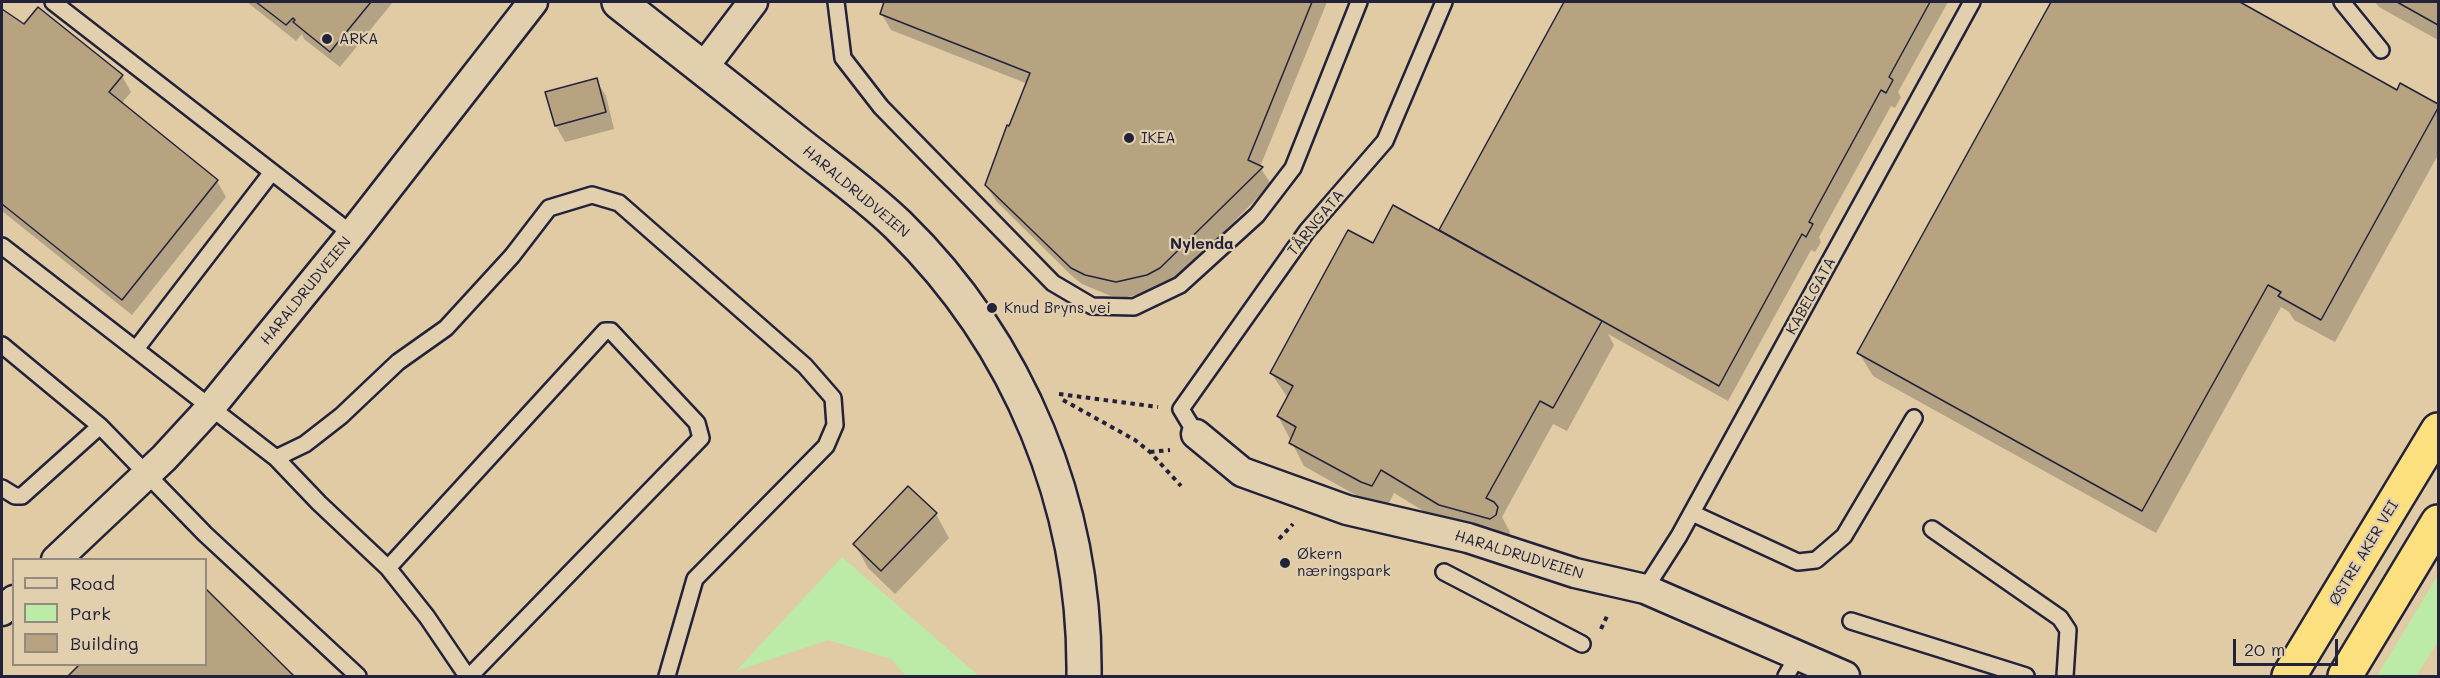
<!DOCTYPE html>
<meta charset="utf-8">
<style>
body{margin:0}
#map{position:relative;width:2440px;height:678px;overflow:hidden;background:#e0cba5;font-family:Mali,sans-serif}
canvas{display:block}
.frame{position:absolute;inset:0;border:3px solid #22223b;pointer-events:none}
.legend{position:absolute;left:12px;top:558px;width:195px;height:108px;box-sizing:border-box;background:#e1cfad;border:2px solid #958a7f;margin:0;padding:8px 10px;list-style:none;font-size:18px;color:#22223b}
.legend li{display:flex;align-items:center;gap:12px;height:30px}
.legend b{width:30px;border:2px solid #958a7f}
.scale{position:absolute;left:2233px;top:639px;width:105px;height:27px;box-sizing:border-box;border:3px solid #22223b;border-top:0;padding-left:8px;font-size:18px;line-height:21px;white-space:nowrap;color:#22223b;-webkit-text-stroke:4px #e1cfad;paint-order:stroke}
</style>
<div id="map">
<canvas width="2440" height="678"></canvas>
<div class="frame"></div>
<ul class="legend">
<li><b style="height:8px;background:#e1cfad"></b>Road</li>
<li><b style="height:16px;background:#bceaa7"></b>Park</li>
<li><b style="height:16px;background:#b8a381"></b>Building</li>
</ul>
<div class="scale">20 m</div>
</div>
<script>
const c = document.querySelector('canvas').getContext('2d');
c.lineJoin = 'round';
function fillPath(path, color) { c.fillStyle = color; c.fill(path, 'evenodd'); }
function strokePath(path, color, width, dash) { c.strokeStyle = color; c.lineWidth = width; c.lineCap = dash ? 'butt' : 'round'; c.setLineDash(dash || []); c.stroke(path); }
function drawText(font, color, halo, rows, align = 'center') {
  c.font = font + ' Mali,sans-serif'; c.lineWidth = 4.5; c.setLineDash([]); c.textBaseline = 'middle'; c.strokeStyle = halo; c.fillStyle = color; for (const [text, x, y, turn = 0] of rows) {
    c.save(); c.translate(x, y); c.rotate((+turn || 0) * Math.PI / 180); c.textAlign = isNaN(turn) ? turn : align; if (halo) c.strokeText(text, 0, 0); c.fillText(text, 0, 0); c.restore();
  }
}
fillPath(new Path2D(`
 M842 557 979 676H906L891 659 828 640 736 671Z
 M2438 575V643H2437L2416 676H2377Z`), '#bceaa7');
fillPath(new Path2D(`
 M247 2H393L340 67 304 39 302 34 296 41Z
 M886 2H1327L1260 167 1271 184 1183 273 1157 291 1126 297 1111 296 1082 284 1071 275 996 201 986 184 1028 84 891 30 881 13Z
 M1566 2H1948L1898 92 1901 97 1895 108 1891 106 1819 237 1821 242 1815 252 1811 250 1728 401 1608 334 1614 345 1567 431 1553 424 1502 517 1510 532 1508 541 1453 529 1394 493 1386 509 1375 506 1304 466 1278 416 1288 398 1271 373 1373 245 1439 232Z
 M2053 2H2233L2397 92 2401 85 2438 106V155L2335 342 2294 320 2289 312 2281 307 2156 533 1873 376 1859 353Z
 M2375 2H2438V40L2379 7Z
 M2 11 24 26 122 76 131 92 121 104 217 181 226 197 132 315 2 211Z
 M596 80 606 96 614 129 565 142 556 126Z
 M936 514 949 538 895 594 868 568 855 544Z
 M206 591 292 676H70L82 664H206Z`), '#0003');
const building = new Path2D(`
 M256 2H371L330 52 293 22 295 20 293 18 286 25Z
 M884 2H1312L1248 160 1263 167 1160 268 1147 275 1116 282 1085 275 1071 268 985 185 1007 125 1009 126 1030 73 880 14Z
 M1564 2H1930L1889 77 1893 80 1886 93 1881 90 1809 222 1813 224 1806 237 1802 234 1719 386 1439 230Z
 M2051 2H2240L2397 90 2400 83 2438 104V108L2321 320 2278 296 2281 292 2268 285 2142 511 1857 353Z
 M2397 2H2438V25Z
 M38 7 123 75 109 92 218 180 122 300 2 204V9L24 24Z
 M597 78 606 112 555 126 545 92Z
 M1393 205 1602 321 1553 408 1540 401 1486 498 1494 502 1498 507 1496 515 1490 519 1439 505 1381 470 1372 486 1361 482 1289 443 1296 427 1277 416 1293 386 1270 373 1348 230 1373 243Z
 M908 486 937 513 881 571 853 544Z
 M206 589 294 676H68L80 664H206Z`);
fillPath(building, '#b8a381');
strokePath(building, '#22223b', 1.5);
const service = new Path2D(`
 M53 2 352 234
 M836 2 843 58 881 107 1053 283 1092 306 1134 307 1180 285 1257 215 1293 168 1359 2
 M2342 2 2381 50
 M2 246 276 458 305 444 341 416 398 362 446 328 512 256 549 208 592 195 619 203 805 366 833 398 835 425 826 446 695 579 667 676
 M2 345 100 426 205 534 358 676
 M136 349 272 172
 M1196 434 1181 409 1307 231 1385 141 1444 2
 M276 458 319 503 388 568 427 617 467 676
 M2 488 15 496H22L100 426
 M1692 513 1798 562 1816 560 1844 536 1914 418
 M1932 529 2060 618 2068 630 2065 676
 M388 568 605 331H611L697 423 701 438 470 676
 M1444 572 1582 644
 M1645 589 1679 536 1972 2
 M1851 621 2026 676
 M1786 676 1798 655`);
const minor = new Path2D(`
 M703 68 753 2
 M1196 434 1242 472 1347 510 1468 538 1575 573 1645 589 1845 676
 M56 560 164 458 211 407 352 234 533 2
 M2 611 14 600`);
const tertiary = new Path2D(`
 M619 2C679 49 740 97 800 145 833 171 868 196 898 225 1020 344 1086 506 1084 676`);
const trunk = new Path2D(`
 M2289 676 2438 430
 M2345 676 2438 522`);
strokePath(service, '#22223b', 20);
strokePath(minor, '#22223b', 33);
strokePath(tertiary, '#22223b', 38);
strokePath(trunk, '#22223b', 38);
strokePath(new Path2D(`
 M1059 394 1158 407
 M1063 400 1135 440 1150 452 1181 486
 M1150 452 1170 450
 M1279 539 1293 524
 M1601 629 1608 614`), '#22223b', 4, [4.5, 4.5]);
strokePath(service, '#e1cfad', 15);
strokePath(minor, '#e1cfad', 28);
strokePath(tertiary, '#e1cfad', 33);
strokePath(trunk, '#fce080', 33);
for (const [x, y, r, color] of [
 [327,39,6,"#22223b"],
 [1129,138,6,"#22223b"],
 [992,308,6,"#22223b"],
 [1285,563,6,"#22223b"]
]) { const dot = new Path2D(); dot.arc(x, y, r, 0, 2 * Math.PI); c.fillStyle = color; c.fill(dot); strokePath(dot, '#e1cfad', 2); }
drawText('15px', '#22223b', '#e1cfad', [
 ["ARKA",339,39],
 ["IKEA",1141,138],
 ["Knud Bryns vei",1004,308],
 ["Økern",1297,554],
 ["næringspark",1297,571]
], 'left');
drawText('15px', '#22223b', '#e1cfad', [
 ["HARALDRUDVEIEN",856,192,40],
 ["TÅRNGATA",1316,223,-51],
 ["HARALDRUDVEIEN",306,291,-51],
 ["KABELGATA",1811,296,-61],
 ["ØSTRE AKER VEI",2364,553,-59],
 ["HARALDRUDVEIEN",1519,555,17]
]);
drawText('bold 16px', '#22223b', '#e1cfad', [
 ["Nylenda",1202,244]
]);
</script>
